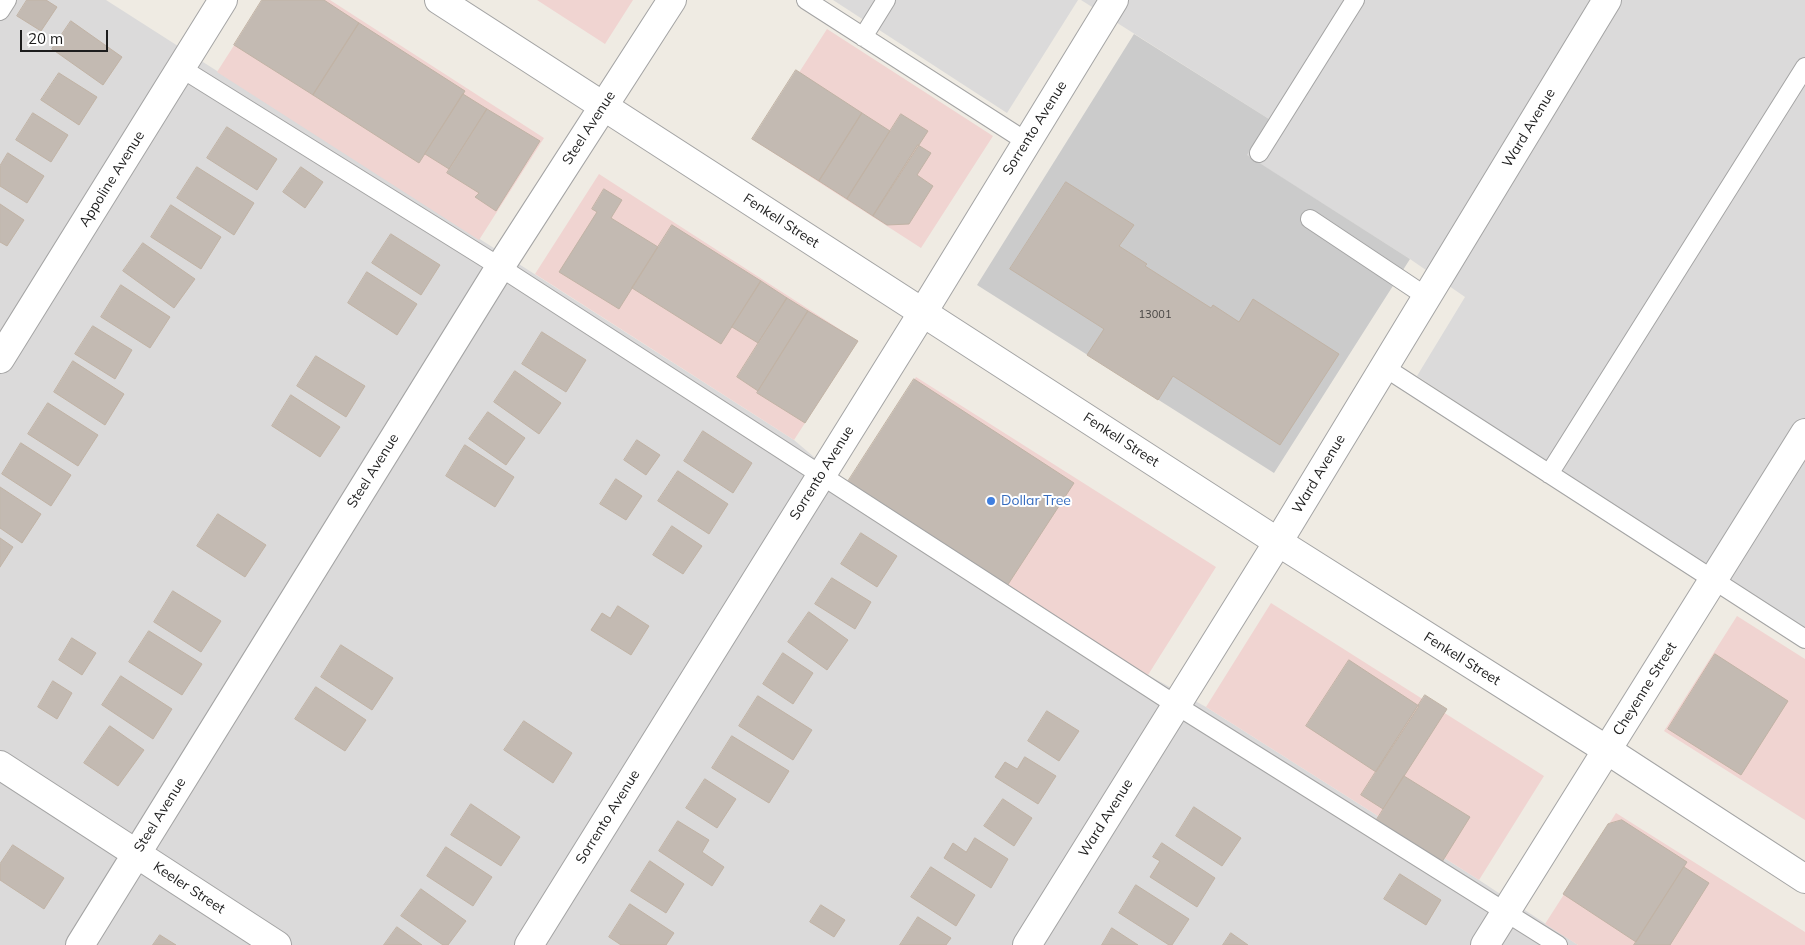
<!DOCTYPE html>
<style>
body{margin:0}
#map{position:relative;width:1805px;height:945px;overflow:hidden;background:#efebe3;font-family:Mulish,sans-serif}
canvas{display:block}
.scale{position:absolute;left:20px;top:30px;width:88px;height:22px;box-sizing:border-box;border:2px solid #1d1d1d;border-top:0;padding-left:6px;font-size:15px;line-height:18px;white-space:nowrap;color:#1d1d1d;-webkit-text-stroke:4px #fff;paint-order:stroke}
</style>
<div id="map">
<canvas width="1805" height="945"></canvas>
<div class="scale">20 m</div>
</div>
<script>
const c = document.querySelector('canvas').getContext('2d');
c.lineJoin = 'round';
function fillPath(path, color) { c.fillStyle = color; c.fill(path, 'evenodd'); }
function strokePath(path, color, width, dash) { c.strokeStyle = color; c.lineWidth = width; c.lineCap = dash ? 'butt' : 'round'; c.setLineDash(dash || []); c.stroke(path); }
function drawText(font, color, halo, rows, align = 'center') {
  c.font = font + ' Mulish,sans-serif'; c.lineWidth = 4; c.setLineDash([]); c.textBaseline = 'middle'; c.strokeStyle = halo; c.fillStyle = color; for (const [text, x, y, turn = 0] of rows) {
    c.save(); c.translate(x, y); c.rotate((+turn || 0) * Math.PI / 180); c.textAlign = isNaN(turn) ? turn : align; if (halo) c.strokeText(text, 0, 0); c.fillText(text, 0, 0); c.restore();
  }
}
fillPath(new Path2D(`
 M0 0H106L794 440 848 486 1148 675 1206 707 1479 880 1578 945H0Z
 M833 0H1078L1007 113Z
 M1081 0H1805V631L1417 376 1465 297 1410 259 1246 155 1269 119Z`), '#dbdada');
fillPath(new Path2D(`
 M263 0H330L544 138 479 240 217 72Z
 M537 0H633L605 44Z
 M827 29 993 136 921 248 755 141Z
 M599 174 858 341 794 440 535 274Z
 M916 377 1216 567 1148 675 848 486Z
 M1271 603 1544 776 1479 880 1206 707Z
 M1737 616 1805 659V820L1664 731Z
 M1616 813 1805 932V945H1578L1545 924Z`), '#f0d4d1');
fillPath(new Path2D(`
 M1134 34 1269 119 1247 155 1410 259 1274 473 977 285Z`), '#cbcbcb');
const building = new Path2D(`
 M27 0H46L57 7 41 31 17 16Z
 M262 0H324L359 23 313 95 234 45Z
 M71 21 122 57 103 85 52 49Z
 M359 23 465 91 419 163 313 95Z
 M796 70 862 113 819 181 752 139Z
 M59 73 97 97 79 125 41 100Z
 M463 94 487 109 449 169 425 154Z
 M487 109 540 141 496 211 475 197 479 193 447 173Z
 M33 113 68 135 51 162 16 140Z
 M862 113 890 131 847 199 819 181Z
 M901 114 928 131 873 216 847 199Z
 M227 127 277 159 257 190 207 158Z
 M918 145 931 153 917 175 933 186 909 224 887 225 873 216Z
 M8 153 44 176 27 203 0 186V166Z
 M197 167 254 203 234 235 177 198Z
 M301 167 323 182 305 208 283 192Z
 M1066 182 1134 225 1119 246 1147 264 1145 266 1211 308 1213 305 1239 322 1253 299 1339 354 1280 445 1173 376 1158 400 1087 355 1104 329 1010 269Z
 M604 189 622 200 611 218 658 247 619 309 559 272 597 212 592 209Z
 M0 204 24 220 7 246 0 242Z
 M171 205 221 237 201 269 151 237Z
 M672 225 761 281 721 344 632 288Z
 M391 234 440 265 421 295 372 263Z
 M143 243 195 279 174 308 123 271Z
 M367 272 417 304 397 335 348 303Z
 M761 281 787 298 758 343 732 327Z
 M121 285 170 317 150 348 101 317Z
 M787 298 808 311 758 391 737 377Z
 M808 311 858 341 805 423 757 393Z
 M93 326 132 350 115 379 75 354Z
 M542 332 586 360 566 392 522 364Z
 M316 356 365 386 346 417 297 386Z
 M73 361 124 394 105 425 54 392Z
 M515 371 561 403 539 434 494 402Z
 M914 379 1074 483 1007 586 847 483Z
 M291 395 340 427 320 457 272 426Z
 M48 403 98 435 78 466 28 434Z
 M488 412 525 438 506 465 469 439Z
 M703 431 752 463 733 493 684 461Z
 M637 440 660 455 646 475 624 460Z
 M21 443 71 475 51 506 2 474Z
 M465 445 514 477 495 507 446 476Z
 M678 471 728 504 709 534 658 501Z
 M616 479 642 496 626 520 600 504Z
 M0 487 41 514 22 543 0 528Z
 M218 514 266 545 245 577 197 546Z
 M672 526 702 546 683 574 653 555Z
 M861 533 897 556 877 587 841 564Z
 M0 538 13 547 0 567Z
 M832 578 871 602 855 629 815 604Z
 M173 591 221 621 201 652 154 622Z
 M618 606 649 626 631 655 591 630 602 613 610 618Z
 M809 612 848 640 827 670 788 642Z
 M149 631 202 664 182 695 129 662Z
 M72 638 96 653 82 675 59 660Z
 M341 645 393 678 372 710 321 677Z
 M783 653 813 673 793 704 763 684Z
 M1715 654 1788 701 1741 775 1668 729Z
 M1349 660 1419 706 1376 772 1306 726Z
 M121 676 172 709 153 739 102 705Z
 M53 681 72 693 57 719 38 707Z
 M316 687 366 720 345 751 295 719Z
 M1425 695 1447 709 1383 809 1361 795Z
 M758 696 812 730 793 760 739 726Z
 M1047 711 1079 731 1059 761 1028 741Z
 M524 721 572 753 553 783 504 750Z
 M110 726 144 750 118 786 84 763Z
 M732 736 789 771 769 803 712 768Z
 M1025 757 1056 776 1038 804 995 777 1005 762 1017 769Z
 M1404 776 1470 817 1442 862 1376 821Z
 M705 779 736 799 717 828 686 808Z
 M1003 799 1032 818 1014 846 984 826Z
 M471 804 520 837 501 866 451 835Z
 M1194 807 1241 838 1222 866 1176 836Z
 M1622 820 1687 862 1636 942 1563 894 1608 824Z
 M678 821 709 840 702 852 724 867 712 886 659 851Z
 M975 838 1008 859 991 888 944 858 953 843 966 852Z
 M1162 843 1215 878 1197 907 1150 877 1160 861 1153 857Z
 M13 845 64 878 44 909 0 880V864Z
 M446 847 492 877 473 906 427 876Z
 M650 861 684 884 666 913 631 891Z
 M931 867 975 895 956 926 911 897Z
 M1684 867 1709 883 1670 945H1634Z
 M1400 874 1441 900 1426 925 1384 899Z
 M1136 885 1189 919 1172 945H1169L1119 913Z
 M421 889 466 921 448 945H443L401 916Z
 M630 904 674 933 666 945H621L609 937Z
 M821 905 845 920 834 937 810 922Z
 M918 917 951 938 946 945H900Z
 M397 927 422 945H384Z
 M1112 928 1138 945H1102Z
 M1231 933 1248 945H1223Z
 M160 935 176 945H153Z`);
fillPath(building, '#c3bab2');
strokePath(building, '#c1b3a5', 1);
const service = new Path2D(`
 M806 0 1027 142
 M0 11 7 0
 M863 37 886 0
 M181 68 500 267 1176 705 1558 945
 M1259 153 1355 0
 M1310 219 1427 297
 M1384 367 1805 639
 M1549 474 1805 67`);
const minor = new Path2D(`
 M0 359 223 0
 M0 765 277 945
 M80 945 500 267 672 0
 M529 945 923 312 1114 0
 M1027 945 1278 542 1607 0
 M1485 945 1805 433`);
const tertiary = new Path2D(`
 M439 0 1278 542 1607 750 1805 879`);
strokePath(service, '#a4a4a4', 20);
strokePath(minor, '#a4a4a4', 30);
strokePath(tertiary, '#a4a4a4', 30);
strokePath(service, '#fff', 18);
strokePath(minor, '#fff', 28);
strokePath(tertiary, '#fff', 28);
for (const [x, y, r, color] of [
 [991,501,5,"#3f7fe0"]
]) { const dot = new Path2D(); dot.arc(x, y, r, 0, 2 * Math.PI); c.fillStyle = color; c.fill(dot); strokePath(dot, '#fff', 2); }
drawText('11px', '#464442', null, [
 ["13001",1155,315]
]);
drawText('14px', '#1d1d1d', '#fff', [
 ["Steel Avenue",589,128,-57],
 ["Sorrento Avenue",1035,128,-58],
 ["Ward Avenue",1529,128,-59],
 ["Appoline Avenue",112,179,-58],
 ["Fenkell Street",781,221,33],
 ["Fenkell Street",1121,440,33],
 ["Steel Avenue",373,471,-58],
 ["Sorrento Avenue",822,473,-58],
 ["Ward Avenue",1319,474,-59],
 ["Fenkell Street",1462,659,32],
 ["Cheyenne Street",1645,689,-58],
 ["Steel Avenue",160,815,-58],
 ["Sorrento Avenue",608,817,-58],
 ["Ward Avenue",1106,818,-58],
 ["Keeler Street",189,888,33]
]);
drawText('14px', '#366cbe', '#fff', [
 ["Dollar Tree",1001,501]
], 'left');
</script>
